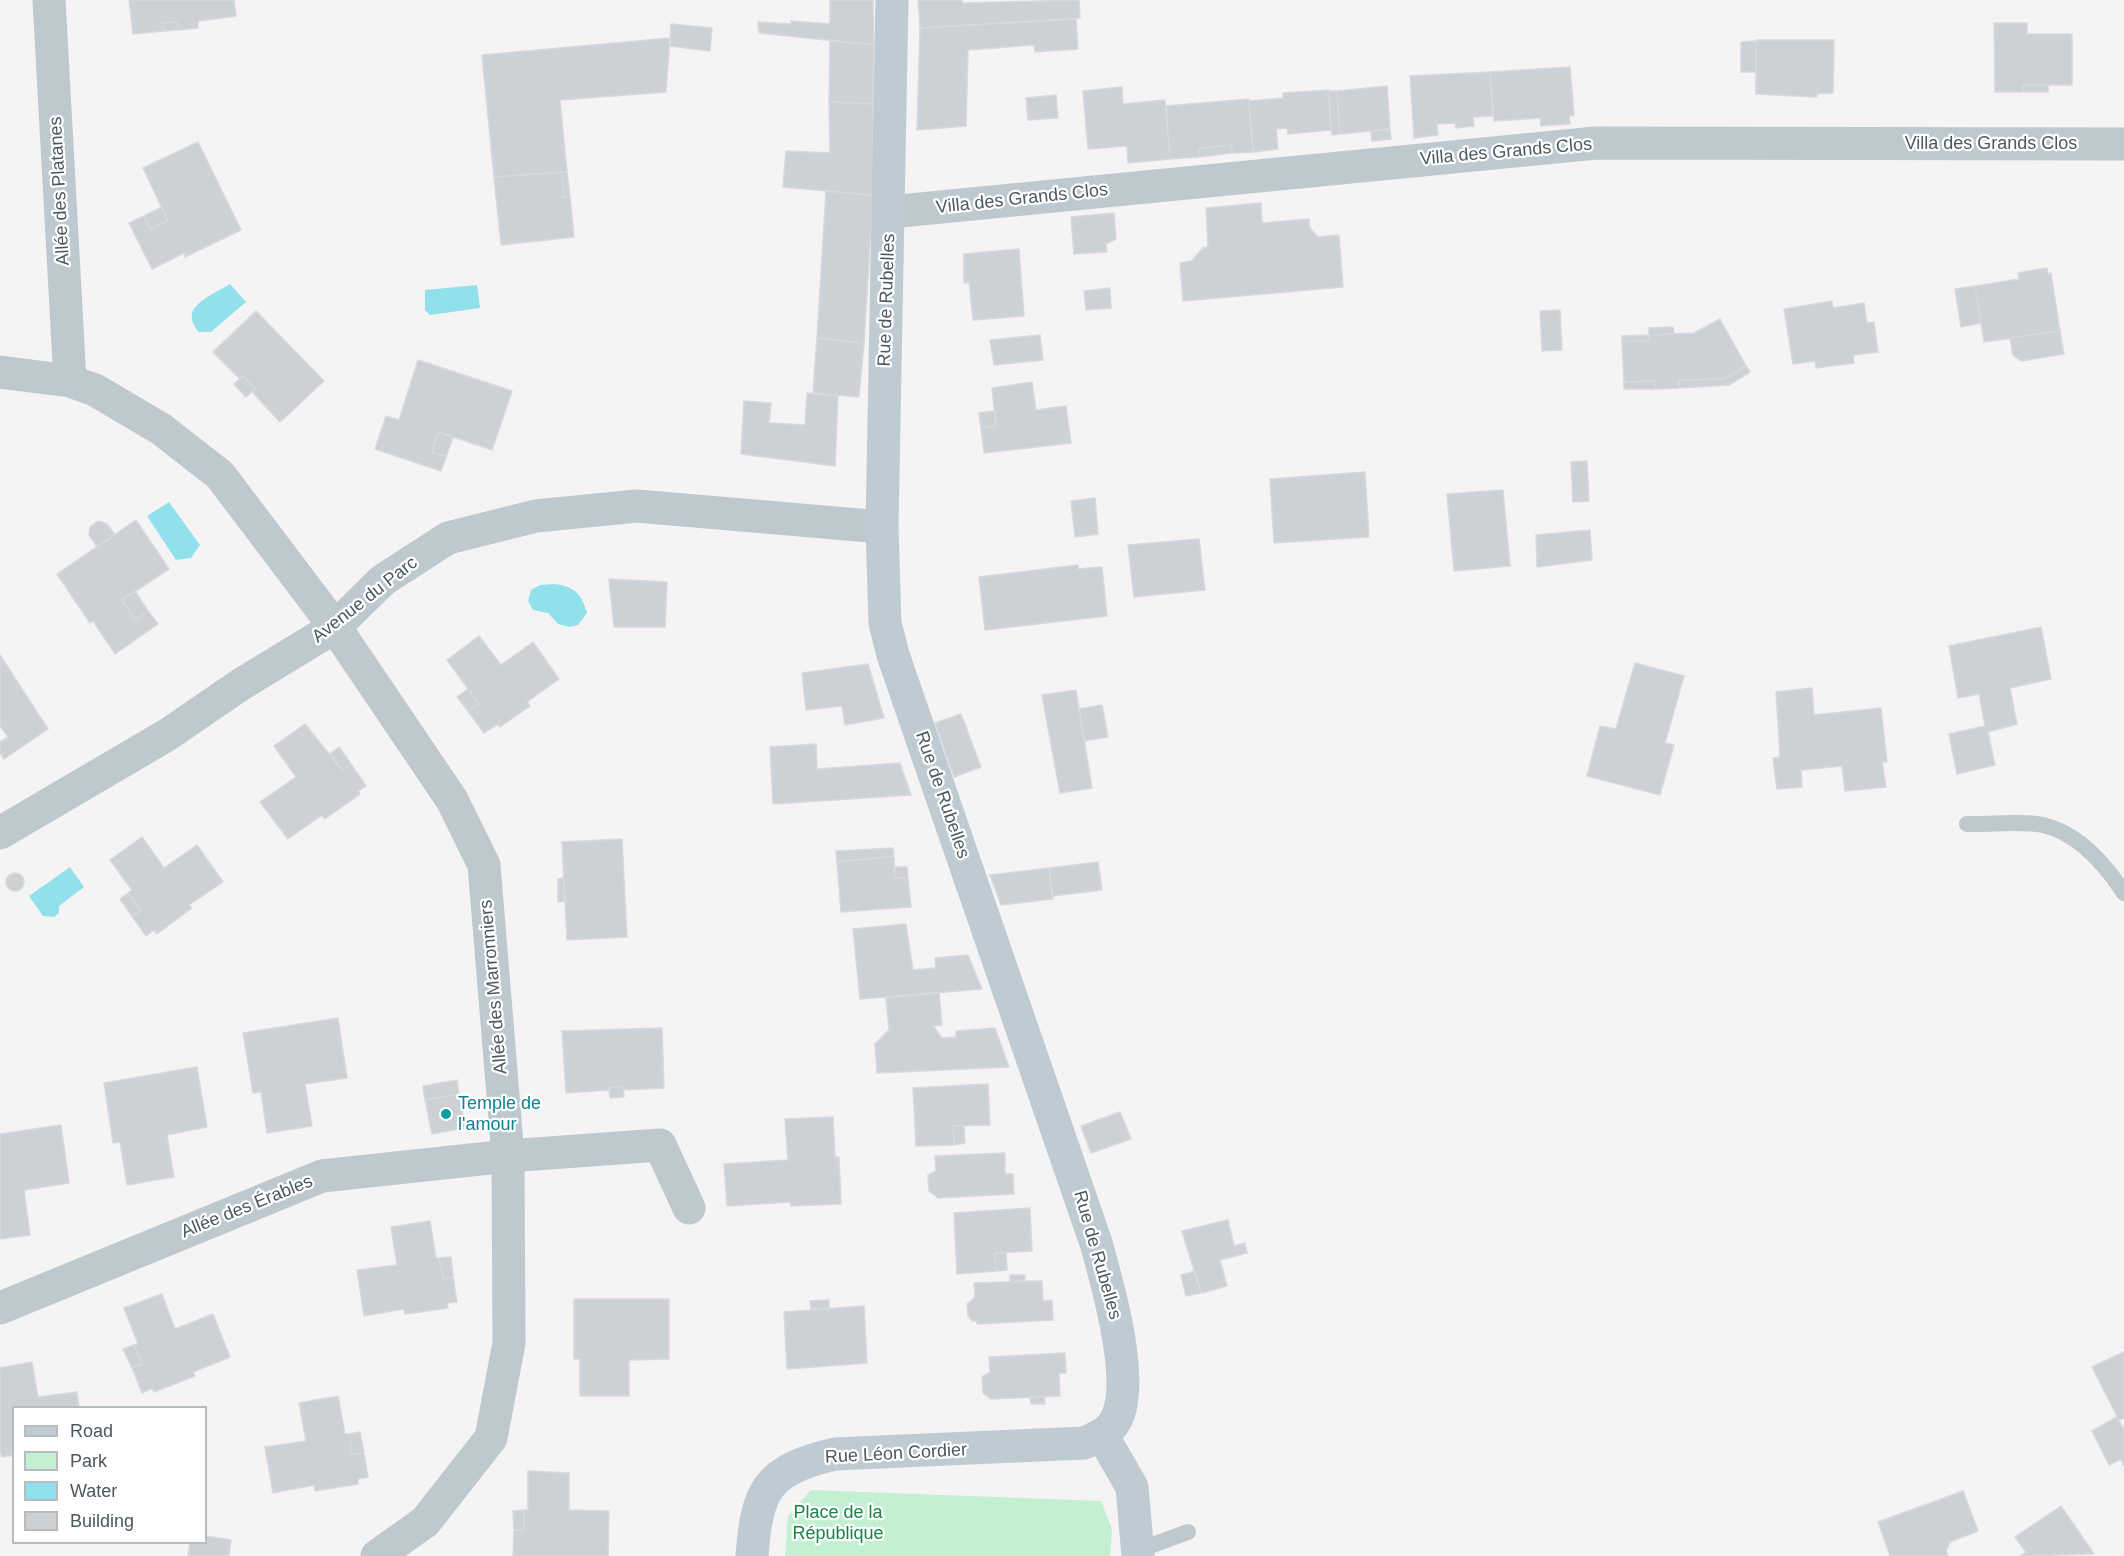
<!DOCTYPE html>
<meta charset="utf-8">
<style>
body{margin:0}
#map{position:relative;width:2124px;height:1556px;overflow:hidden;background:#f5f3f3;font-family:Helvetica,sans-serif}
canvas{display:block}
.legend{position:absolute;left:12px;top:1406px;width:195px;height:138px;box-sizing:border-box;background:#fff;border:2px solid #b7bcbf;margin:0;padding:8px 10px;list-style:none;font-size:18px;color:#4a5860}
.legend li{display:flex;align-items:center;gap:12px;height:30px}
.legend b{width:30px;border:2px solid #b7bcbf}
</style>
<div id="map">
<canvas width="2124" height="1556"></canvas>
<ul class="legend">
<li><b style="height:8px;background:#bfcbd3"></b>Road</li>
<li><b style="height:16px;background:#c3f0d1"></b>Park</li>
<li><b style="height:16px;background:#91e1ed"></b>Water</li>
<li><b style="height:16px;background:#cdd0d5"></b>Building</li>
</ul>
</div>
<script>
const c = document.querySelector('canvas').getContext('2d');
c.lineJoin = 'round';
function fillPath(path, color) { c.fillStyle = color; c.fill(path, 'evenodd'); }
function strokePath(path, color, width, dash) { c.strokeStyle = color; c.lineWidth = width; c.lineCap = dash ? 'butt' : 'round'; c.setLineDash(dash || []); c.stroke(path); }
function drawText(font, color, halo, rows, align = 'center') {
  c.font = font + ' Helvetica,sans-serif'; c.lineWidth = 4.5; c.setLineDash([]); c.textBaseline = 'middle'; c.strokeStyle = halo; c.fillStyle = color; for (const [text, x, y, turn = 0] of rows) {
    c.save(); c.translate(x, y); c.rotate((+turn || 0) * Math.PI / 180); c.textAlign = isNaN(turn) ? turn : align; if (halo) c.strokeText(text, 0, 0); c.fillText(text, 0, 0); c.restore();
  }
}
fillPath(new Path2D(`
 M811 1490 1101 1501 1112 1529 1110 1556H785L788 1516Z`), '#c3f0d1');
fillPath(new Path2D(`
 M230 284 246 302 211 332H199C177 307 211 296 230 284Z
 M477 285 480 308 430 315 425 310V290Z
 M169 502 200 545 191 558 176 560 147 516Z
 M554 584C574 586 582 594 587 613L578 625 569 627 558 624 548 613 533 610 528 601 531 590 540 585Z
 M70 867 84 887 59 906V913L54 917 43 916 29 896Z`), '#91e1ed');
const building = new Path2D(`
 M129 0H234L236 16 198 21V28L178 30 177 22 163 23 164 31 133 34Z
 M830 0H873L874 45 759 33 758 22 791 24V21L830 24Z
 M918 0H962V3L1079 0 1080 18 920 28Z
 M1076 19 1078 49 1035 52 1034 45 968 50 966 126 917 130 920 28Z
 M177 22 178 30 164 31 163 23Z
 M1994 23H2027V34H2072V85H2023V92H1995Z
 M671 24 712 28 710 51 670 46Z
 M670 38 666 92 560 100 567 172 494 177 482 55Z
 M830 40 874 45 873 104 829 102Z
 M1756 40H1834L1833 93 1817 94V97L1756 94Z
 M1756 41V72H1741V42Z
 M1570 67 1574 115 1569 116 1570 124 1541 126 1540 118 1494 121 1490 72Z
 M1490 72 1493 116 1473 117 1474 126 1456 128 1455 123 1437 124 1438 135 1414 138 1410 76Z
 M2023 85H2048V92H2023Z
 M1387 86 1390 129 1340 134 1337 91Z
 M1122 87 1123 104 1165 100 1170 159 1128 163 1127 146 1088 149 1083 91Z
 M1329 90 1331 130 1288 134 1287 128 1276 129 1278 149 1253 152 1249 101 1283 98V93Z
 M1328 91H1337L1340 134 1332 135Z
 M1056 95 1058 118 1028 120 1026 98Z
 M1249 99 1253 152 1232 153V145L1199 149V157L1170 159 1166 106Z
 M829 102 873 104V195L783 187 786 151 830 153Z
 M1390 129 1391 139 1372 141 1371 131Z
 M198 142 241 230 185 257 184 253 152 269 129 223 144 216 150 229 168 221 143 168Z
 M1232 145V153L1199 157V149Z
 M562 172 564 197H570L574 237 501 245 494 177Z
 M562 172H567L570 197H564Z
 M826 191 873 195 864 343 817 338Z
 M1261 203 1262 223 1309 219 1310 228 1318 237 1339 235 1343 287 1183 301 1180 263 1191 261 1203 248 1208 247 1206 208Z
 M162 207 168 221 150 229 144 216Z
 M1114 213 1116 239 1106 244 1107 252 1074 254 1071 217Z
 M1019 249 1024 316 973 320 969 282 964 283V254Z
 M2047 268 2048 274 2051 273 2060 331 1984 342 1975 286 2019 279 2018 273Z
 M1975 286 1981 323 1961 327 1955 289Z
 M1110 288 1111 308 1086 310 1084 291Z
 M1832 301 1833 308 1864 303 1867 323 1874 322 1878 352 1853 355 1854 363 1816 368 1815 361 1793 364 1784 309Z
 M1560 310 1562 350 1542 351 1540 311Z
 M256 311 324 381 280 422 252 392 255 389 243 376 240 379 213 352Z
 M1720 319 1746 366 1723 379 1679 380V388L1656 389 1655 381 1624 382 1622 341H1649V335L1694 333Z
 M1673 327 1674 334 1649 335V328Z
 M2060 331 2064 354 2021 361 2013 355 2010 338Z
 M1040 335 1043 360 994 365 990 340Z
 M1649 335V341H1622V336Z
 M817 338 864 343 859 397 813 393Z
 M418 360 512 391 492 450 438 432 432 452 446 457 441 471 375 449 386 416 399 420Z
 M1746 366 1750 372 1729 385 1679 388V380L1723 379Z
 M243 376 255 389 246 397 234 384Z
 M1655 381 1656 389H1624V382Z
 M1032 382 1036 410 1066 406 1071 443 984 453 981 428 996 426 992 388Z
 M807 393 838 396 835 466 741 454 744 401 771 403 769 423 805 425Z
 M995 411 996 426 981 428 979 413Z
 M438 432 453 437 446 457 432 452Z
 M1587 461 1589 501 1573 502 1571 462Z
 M1365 472 1369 537 1274 543 1270 479Z
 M1503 490 1510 566 1454 571 1447 494Z
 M1095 498 1098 534 1075 537 1071 501Z
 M136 520 169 569 122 600 135 620 148 611 158 624 115 654 93 621 90 623 57 574Z
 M98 521 107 524 115 535 97 547 89 535 90 527Z
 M1590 530 1592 560 1537 567 1536 535Z
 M1199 539 1205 590 1134 597 1128 545Z
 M1078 565V569L1102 567 1107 616 985 630 979 577Z
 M609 579 667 582 665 627H614Z
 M135 591 148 611 135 620 122 600Z
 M2041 627 2051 679 2010 688 2017 724 1988 732 1995 765 1957 774 1949 734 1985 726 1979 694 1958 698 1949 646Z
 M479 636 501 665 533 642 559 679 527 702 530 706 500 727 498 724 484 733 468 711 479 704 447 660Z
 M0 655 48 729 4 759 0 753V742L8 737 0 726Z
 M1635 663 1684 676 1665 743 1674 745 1660 795 1587 776 1600 726 1616 729Z
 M868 664 884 718 845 725 842 706 806 710 802 673Z
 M1812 688 1814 715 1881 708 1887 762H1882L1886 787 1845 791 1842 766 1801 770 1802 787 1777 789 1773 758 1780 757 1776 692Z
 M468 689 479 704 468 711 457 697Z
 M1076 690 1092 788 1060 793 1042 695Z
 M1102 705 1108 737 1084 741 1079 709Z
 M961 714 981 767 954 777 935 723Z
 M305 724 342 770 351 764 366 786 358 791 360 794 325 819 322 815 288 839 260 802 296 777 274 746Z
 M816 744 817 769 900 763 911 795 773 804 770 747Z
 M339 747 351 764 342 770 330 754Z
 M142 837 164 868 197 845 223 882 189 905 192 908 157 934 154 930 146 936 132 916 141 911 128 893 132 890 110 860Z
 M622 839 627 937 567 940 562 842Z
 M893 848 894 856 837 862 836 851Z
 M894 856 895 878H908L911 907 841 912 837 862Z
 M1098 862 1102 890 1052 896 1049 868Z
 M894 867H907L908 878H895Z
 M1049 868 1053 899 1001 905 990 875Z
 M6 882a9 9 0 1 1 18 0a9 9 0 1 1-18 0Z
 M563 878 565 901 558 902V879Z
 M128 893 141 911 132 916 120 899Z
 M906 924 913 970 936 968 935 958 968 955 982 989 860 999 853 929Z
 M939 993 942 1025 933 1026 942 1038 956 1037V1031L995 1028 1009 1067 877 1073 875 1044 889 1030 886 998Z
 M338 1018 347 1078 305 1084 312 1126 267 1133 261 1092 253 1093 243 1033Z
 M662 1028 664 1088 624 1090 623 1086 609 1088V1090L566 1093 562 1031Z
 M197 1067 207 1127 167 1135 174 1177 127 1185 120 1142 113 1143 104 1083Z
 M457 1080 459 1094 425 1100 423 1086Z
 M988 1084 990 1125 953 1126 954 1145 916 1146 913 1088Z
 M623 1086 624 1097 610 1098 609 1088Z
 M459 1094 465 1128 432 1134 425 1100Z
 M1120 1112 1131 1139 1091 1153 1081 1126Z
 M833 1117 835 1157H839L841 1204 791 1206 790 1202 727 1206 724 1164 788 1160 785 1119Z
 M61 1125 69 1183 24 1190 30 1235 0 1239V1134Z
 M953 1126H964L965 1143 954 1145Z
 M1005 1153V1174H1013L1014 1194 938 1198 929 1191 928 1175 936 1171 935 1156Z
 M1030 1208 1032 1251 995 1253 996 1271 957 1274 954 1213Z
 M1228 1220 1234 1246 1245 1243 1247 1253 1220 1260 1227 1286 1201 1293 1182 1231Z
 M430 1221 436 1258H439L443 1279 453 1277 457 1302 447 1303 448 1308 405 1314 404 1309 364 1316 357 1270 397 1265 391 1227Z
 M995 1253H1006L1007 1270 996 1271Z
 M451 1257 453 1277 443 1279 439 1258Z
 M1195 1271 1201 1293 1186 1296 1181 1275Z
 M1010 1275H1025V1281L1010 1282Z
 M1042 1281 1043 1301 1052 1300 1053 1320 977 1324V1321H972L968 1316 967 1304 975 1297 974 1283Z
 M162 1294 175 1329 213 1314 230 1357 193 1372 195 1376 154 1392 152 1388 142 1393 132 1368 142 1364 134 1345 138 1344 124 1308Z
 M574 1299H669V1359L629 1360V1396H580V1359H574Z
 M829 1300V1308L811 1309 810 1301Z
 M864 1306 867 1363 787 1369 784 1312Z
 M134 1345 142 1364 132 1368 123 1349Z
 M2124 1352V1418L2119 1420 2092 1367Z
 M1065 1353 1066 1373H1059L1060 1396 991 1399 983 1393 982 1377 990 1372 989 1357Z
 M32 1362 38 1397 77 1392 79 1408H14V1455L2 1457 0 1452V1368Z
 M338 1396 345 1434H349L352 1454 364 1453 368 1477 358 1479V1484L315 1491 314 1485 273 1493 265 1447 306 1441 299 1403Z
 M1044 1397 1045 1404H1031L1030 1398Z
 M2117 1417 2124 1430V1466L2121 1459 2109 1465 2092 1431Z
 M360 1432 364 1453 352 1454 349 1434Z
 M528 1471 569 1473V1510L609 1511 608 1556H513L514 1530H524V1510H528Z
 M1963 1491 1978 1531 1950 1542 1946 1551 1948 1556H1890L1878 1522Z
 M2061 1506 2094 1554 2020 1556 2026 1552 2015 1537Z
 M524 1510V1530H514L513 1511Z
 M206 1536 231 1540 229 1556H188L190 1542H206Z`);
fillPath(building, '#cdd0d5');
strokePath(building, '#d7d9de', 1.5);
strokePath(new Path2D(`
 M1967 824C1991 825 2020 820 2043 825 2078 833 2105 864 2124 893
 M1139 1550 1188 1532`), '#bec8cf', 16);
strokePath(new Path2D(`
 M49 0 70 381
 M890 212 1596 143 2124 144
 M0 372 70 381 95 390 161 429 220 475 335 627 452 800 484 865 508 1156 509 1343 491 1438 425 1522 377 1556
 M0 833 167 735 240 685 335 627 383 580 448 538 536 516 637 506 882 527
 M0 1308 322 1176 508 1156 660 1145 689 1208`), '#bec8cf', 33);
strokePath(new Path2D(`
 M1102 1435 1132 1487 1138 1556
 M752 1556C757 1489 767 1470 835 1454L1084 1443C1095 1438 1107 1434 1114 1423 1138 1387 1107 1282 1096 1243L893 655 885 623 882 527 892 0`), '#bfcbd3', 33);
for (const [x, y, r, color] of [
 [446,1114,6,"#0f9aa8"]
]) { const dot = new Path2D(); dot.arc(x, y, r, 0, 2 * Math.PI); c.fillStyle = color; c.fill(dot); strokePath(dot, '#fff', 2); }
drawText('18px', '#4a5860', '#fff', [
 ["Villa des Grands Clos",1991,144],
 ["Villa des Grands Clos",1506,152,-5],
 ["Allée des Platanes",60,191,-93],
 ["Villa des Grands Clos",1022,199,-6],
 ["Rue de Rubelles",887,300,-88],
 ["Avenue du Parc",365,600,-38],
 ["Rue de Rubelles",942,795,71],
 ["Allée des Marronniers",494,987,-95],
 ["Allée des Érables",247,1207,-22],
 ["Rue de Rubelles",1097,1255,74],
 ["Rue Léon Cordier",896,1454,-3]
]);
drawText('18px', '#0d838f', '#fff', [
 ["Temple de",458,1104],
 ["l'amour",458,1125]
], 'left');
drawText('18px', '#188445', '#fff', [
 ["Place de la",838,1513],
 ["République",838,1534]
]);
</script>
